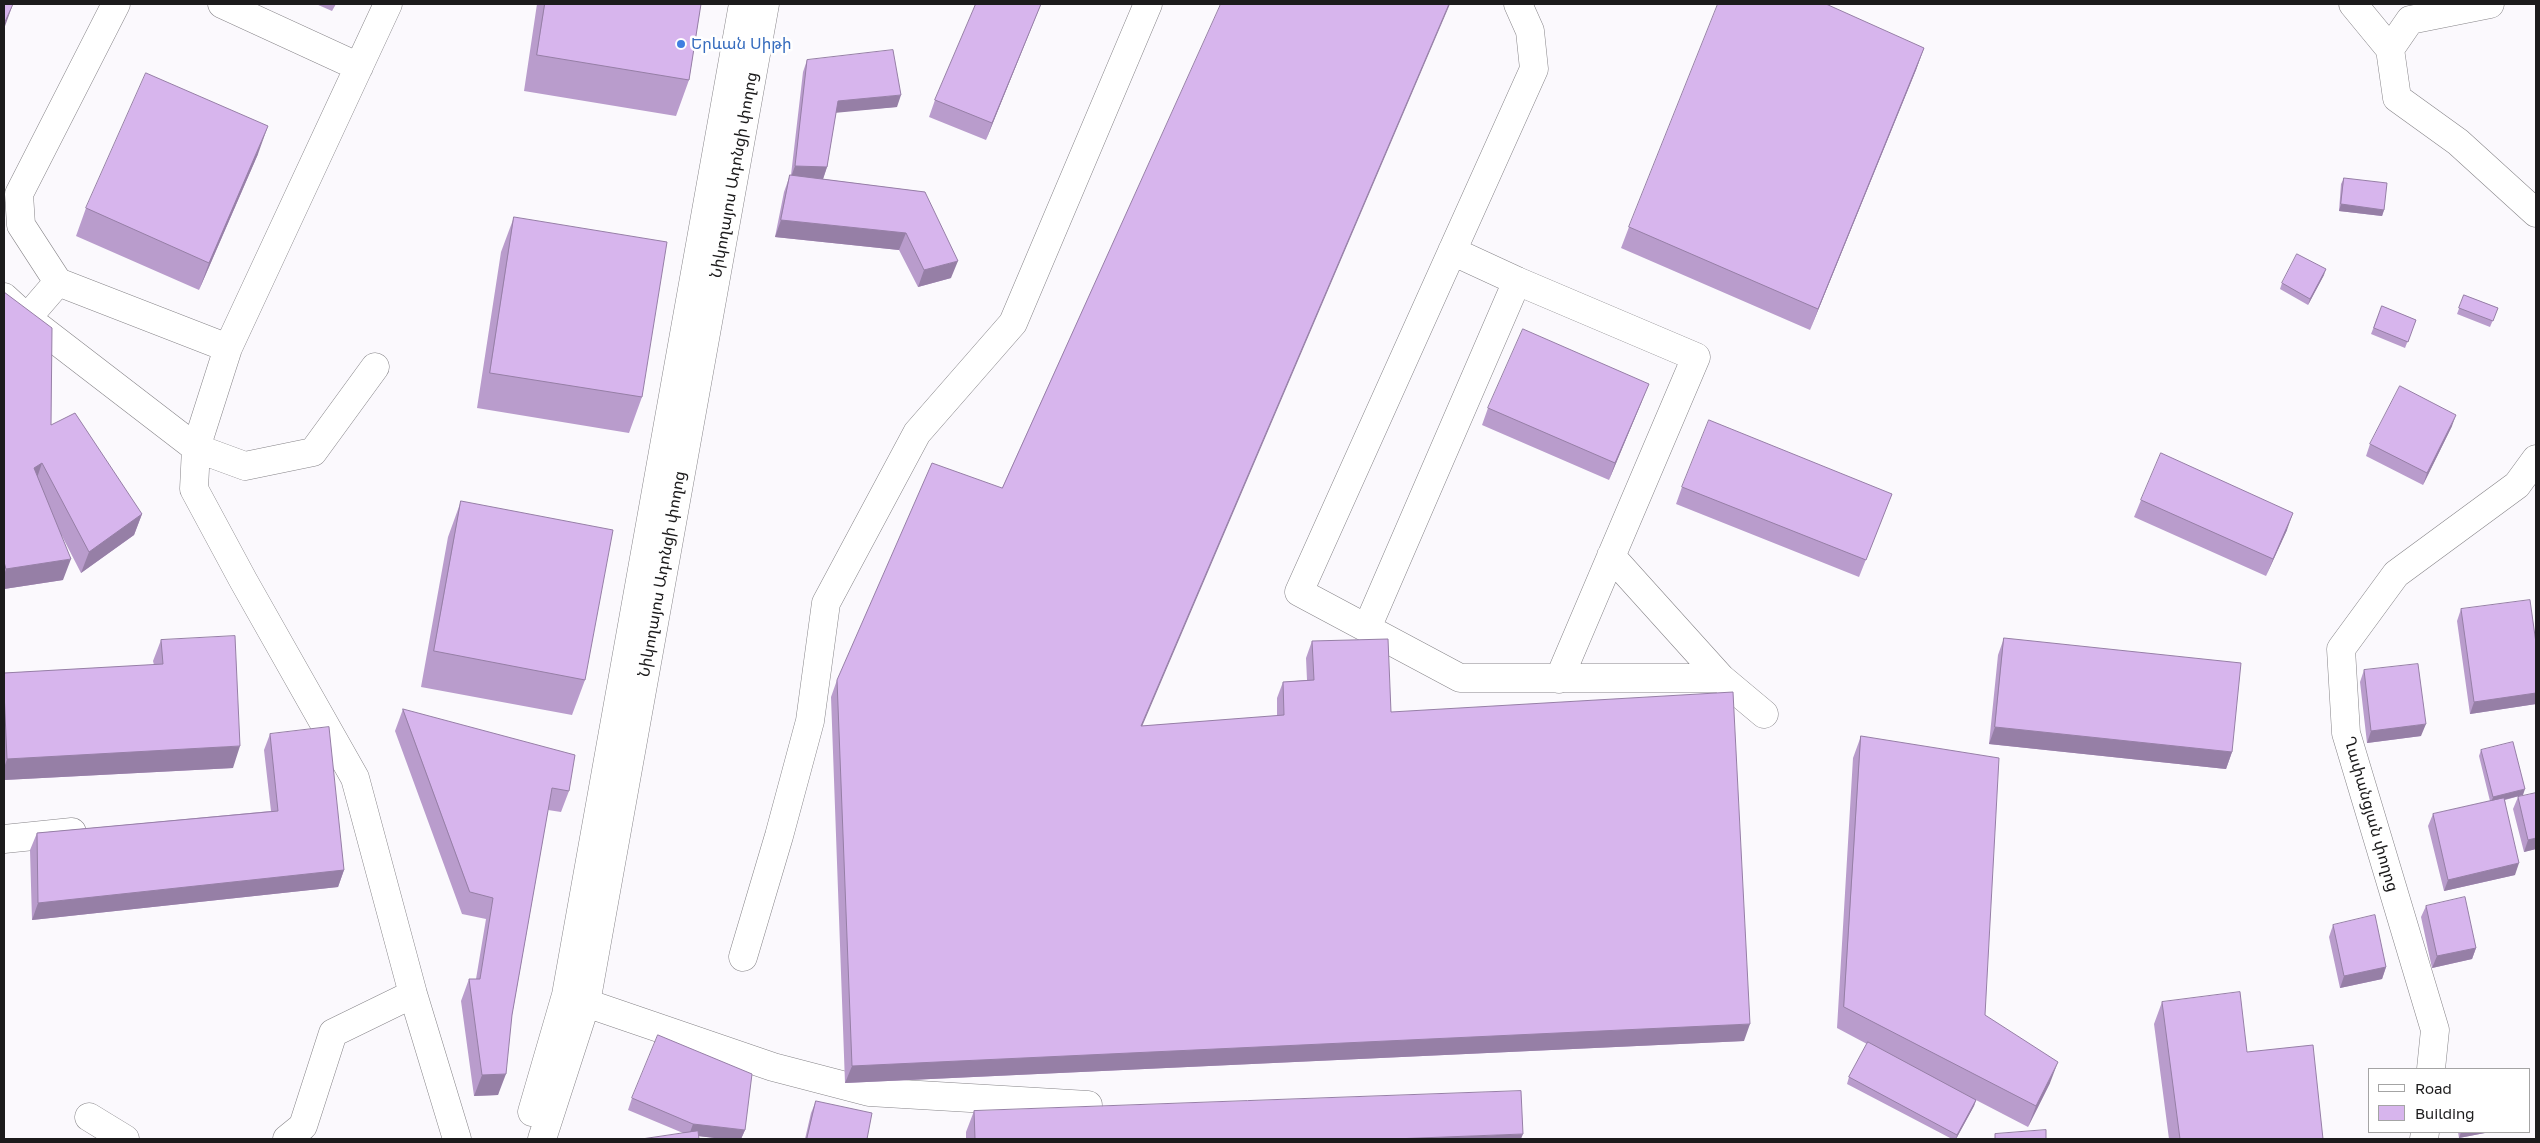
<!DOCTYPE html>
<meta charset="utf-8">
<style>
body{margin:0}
#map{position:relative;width:2540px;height:1143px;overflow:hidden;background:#fbf9fd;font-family:"Golos Text",sans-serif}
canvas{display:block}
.frame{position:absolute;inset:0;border:5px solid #1c1b1c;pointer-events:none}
.legend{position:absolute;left:2368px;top:1068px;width:162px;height:65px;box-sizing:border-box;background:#fff;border:1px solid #a4a4a4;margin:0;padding:6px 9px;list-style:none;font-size:15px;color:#1c1b1c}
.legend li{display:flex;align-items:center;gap:10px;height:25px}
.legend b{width:25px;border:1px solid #a4a4a4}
</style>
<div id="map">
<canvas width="2540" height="1143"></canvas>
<div class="frame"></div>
<ul class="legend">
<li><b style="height:6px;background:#fff"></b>Road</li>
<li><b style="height:14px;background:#d7b5ed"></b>Building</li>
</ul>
</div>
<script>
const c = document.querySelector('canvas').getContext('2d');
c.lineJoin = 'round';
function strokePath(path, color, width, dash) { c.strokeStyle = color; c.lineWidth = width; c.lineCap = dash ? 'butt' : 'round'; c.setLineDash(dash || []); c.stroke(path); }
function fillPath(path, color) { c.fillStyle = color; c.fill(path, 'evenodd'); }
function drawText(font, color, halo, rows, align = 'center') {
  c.font = font + ' "Golos Text","Noto Sans Armenian",sans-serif'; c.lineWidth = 5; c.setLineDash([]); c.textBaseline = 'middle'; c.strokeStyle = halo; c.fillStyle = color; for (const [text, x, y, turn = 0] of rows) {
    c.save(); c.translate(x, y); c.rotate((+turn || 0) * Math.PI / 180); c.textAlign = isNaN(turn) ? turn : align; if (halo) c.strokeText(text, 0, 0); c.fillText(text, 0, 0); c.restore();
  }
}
const minor = new Path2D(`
 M116 4 19 194 21 225 58 282 228 348
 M222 4 359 67
 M1518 4 1530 31 1534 69 1299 592 1460 678H1721L1764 714
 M2353 4 2390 49
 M2490 4 2410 20 2390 49 2397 98 2458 142 2536 213
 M1452 251 1517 281 1696 357 1559 679
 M4 297 27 318 196 448 194 489 243 580 355 778 413 994 457 1139
 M27 318 58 282
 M375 367 313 452 245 466 196 448 228 348 388 4
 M1611 556 1721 678
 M1367 628 1517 281
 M4 839 72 832
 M743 957 779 836 810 721 826 603 917 433 1013 323 1148 4
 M586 1003 773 1067 869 1092 1088 1105
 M2431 1069 2435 1030 2346 733 2341 649 2396 574 2517 485 2536 459
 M532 1112 566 995 743 4
 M89 1117 125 1139
 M287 1139 303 1126 333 1033 413 994
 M542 1139 586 1003 765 4
 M2424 1139 2425 1132`);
strokePath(minor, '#868488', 29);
strokePath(minor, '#fff', 28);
fillPath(new Path2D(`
 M316 4H336L332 11Z
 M537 4H701L689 80 676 116 524 91Z
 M976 4H1041L986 140 929 117 935 100Z
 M1924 48 1916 70 1810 330 1621 248 1629 227Z
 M807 60 897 107 836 112 827 167 823 179 925 192 951 278 918 287 899 250 775 237 784 192 790 175H791L803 72Z
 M258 154 199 290 76 236 86 208Z
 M2344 178 2384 210 2382 216 2339 211 2341 184Z
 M514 217 642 397 629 433 477 408 501 252Z
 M2324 275 2308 305 2280 289 2282 283Z
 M4 292 51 425 142 514 134 535 81 573 62 536 63 580 4 589Z
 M2464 295 2498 308 2490 327 2457 314Z
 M2382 306 2416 320 2405 348 2371 334Z
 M1642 401 1609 480 1482 425 1488 408Z
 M2452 426 2423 485 2366 456 2370 444Z
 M1682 487 1892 494 1859 577 1676 504Z
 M2141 500 2287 530 2266 576 2134 517Z
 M461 501 585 680 572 715 421 687 448 537Z
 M2461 609 2536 643V704L2470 714 2457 621Z
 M2004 638 2232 752 2226 769 1989 744 1998 655Z
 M161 640 233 768 4 780V673L154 665 153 661Z
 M1312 641 1391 712 1744 1041 845 1083 831 697 837 680 1142 726 1277 716V698L1283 682 1307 680 1306 658Z
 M2364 670 2421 736 2367 743 2360 682Z
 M403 709 569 791 561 812 548 810 498 1095 474 1096 461 1001 469 979H476L486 919 462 914 395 731Z
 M270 734 344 870 338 887 32 920 30 850 37 833 271 811 264 750Z
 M1861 736 1985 1015 2050 1083 2028 1127 1976 1100 1974 1106 1956 1139H1952L1847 1084 1849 1077 1867 1044 1837 1028 1853 758Z
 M2481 750 2523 795 2505 800 2515 875 2444 891 2428 826 2433 814 2490 801 2479 756Z
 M2518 797 2536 849 2524 852 2513 809Z
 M2426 906 2476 948 2472 959 2432 968 2421 917Z
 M2333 925 2386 967 2382 979 2340 988 2329 937Z
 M2162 1002 2247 1052 2323 1139H2169L2154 1024Z
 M632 1098 745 1130 741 1139H723L699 1136 683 1133 628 1110Z
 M816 1101 867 1139H805L811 1113Z
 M974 1111 1521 1139H966V1132Z
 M2458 1132H2490L2459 1138Z`), '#b99ccc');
fillPath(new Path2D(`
 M13 4 4 29V24Z
 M1041 4 986 140 992 123Z
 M1449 4H1450L1135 743 1141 726Z
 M1924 48 1916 70 1810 330 1818 309Z
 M901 95 897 107 834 113 838 101Z
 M268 126 258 154 199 290 209 263Z
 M795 166 827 167 823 179 791 177Z
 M2341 204 2384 210 2382 216 2339 211Z
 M781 220 906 233 899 250 775 237Z
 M958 261 951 278 918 287 924 270Z
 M2326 269 2324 275 2308 305 2310 299Z
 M1649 384 1642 401 1609 480 1615 463Z
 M2456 415 2452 426 2423 485 2427 473Z
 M42 463 35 484 34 468Z
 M2293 513 2287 530 2266 576 2273 559Z
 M142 514 134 535 81 573 89 552Z
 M71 559 63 580 4 589V575L6 569Z
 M2536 693V704L2470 714 2474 702Z
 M2426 724 2421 736 2367 743 2371 731Z
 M1995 727 2232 752 2226 769 1989 744Z
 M240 746 233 768 4 780V768L7 759Z
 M2525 789 2523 795 2491 803 2493 797Z
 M2536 838V849L2524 852 2528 840Z
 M2519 863 2515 875 2444 891 2448 880Z
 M344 870 338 887 32 920 38 903Z
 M2476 948 2472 959 2432 968 2437 956Z
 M2386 967 2382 979 2340 988 2344 976Z
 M1750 1024 1744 1041 845 1083 852 1066Z
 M2058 1062 2050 1083 2028 1127 2036 1106Z
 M506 1074 498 1095 474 1096 482 1075Z
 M1976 1100 1974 1106 1956 1139 1957 1135Z
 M693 1124 745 1130 741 1139H723L689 1135Z
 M2461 1132H2490L2459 1138Z
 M1523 1134 1521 1139H1393Z`), '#967fa6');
const building = new Path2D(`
 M4 4H13L4 24Z
 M545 4H701L689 80 537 55Z
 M976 4H1041L992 123 935 100Z
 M1221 4H1449L1141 726 1284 715 1283 682 1314 680 1312 641 1388 639 1391 712 1733 692 1750 1024 852 1066 837 680 932 463 1002 488Z
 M1718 4H1826L1924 48 1818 309 1629 227Z
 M893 50 901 95 838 101 827 167 795 166 807 60Z
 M146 73 268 126 209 263 86 208Z
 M790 175 925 192 958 261 924 270 906 233 781 220Z
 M2344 178 2387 183 2384 210 2341 204Z
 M514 217 667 242 642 397 490 373Z
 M2297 254 2326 269 2310 299 2282 283Z
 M4 292 52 328 51 425 75 413 142 514 89 552 42 463 34 468 71 559 6 569 4 562Z
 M2464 295 2498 308 2493 321 2459 308Z
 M2382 306 2416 320 2408 342 2374 328Z
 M1523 329 1649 384 1615 463 1488 408Z
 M2400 386 2456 415 2427 473 2370 444Z
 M1709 420 1892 494 1866 560 1682 487Z
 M2161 453 2293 513 2273 559 2141 500Z
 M461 501 613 530 585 680 434 651Z
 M2530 600 2536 643V693L2474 702 2461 609Z
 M235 636 240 746 7 759 4 691V673L163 664 161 640Z
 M2004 638 2241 663 2232 752 1995 727Z
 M2418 664 2426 724 2371 731 2364 670Z
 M403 709 575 755 569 791 552 788 512 1015 506 1074 482 1075 469 979H480L493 898 470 892Z
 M329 727 344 870 38 903 37 833 278 811 270 734Z
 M1861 736 1999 758 1985 1015 2058 1062 2036 1106 1844 1007Z
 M2513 742 2525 789 2493 797 2481 750Z
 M2536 793V838L2528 840 2518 797Z
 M2504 798 2519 863 2448 880 2433 814Z
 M2465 897 2476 948 2437 956 2426 906Z
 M2375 915 2386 967 2344 976 2333 925Z
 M2240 992 2247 1052 2313 1045 2323 1139H2180L2162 1002Z
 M658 1035 752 1074 745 1130 693 1124 632 1098Z
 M1868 1042 1976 1100 1957 1135 1849 1077Z
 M1521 1091 1523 1134 1393 1139H975L974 1111Z
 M816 1101 872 1113 867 1139H807Z
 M2046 1130V1139H1995V1134Z
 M698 1131 699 1139H642Z`);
fillPath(building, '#d7b5ed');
strokePath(building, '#967fa6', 1);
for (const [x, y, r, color] of [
 [681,44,5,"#3f7fe0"]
]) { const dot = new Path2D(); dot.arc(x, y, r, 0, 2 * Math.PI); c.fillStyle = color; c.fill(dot); strokePath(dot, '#fff', 2); }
drawText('16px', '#366cbe', '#fff', [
 ["Երևան Սիթի",691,44]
], 'left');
drawText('16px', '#1c1b1c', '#fff', [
 ["Նիկողայոս Ադոնցի փողոց",734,175,-80],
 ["Նիկողայոս Ադոնցի փողոց",662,574,-80],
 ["Ղափանցյան փողոց",2371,814,74]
]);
</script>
